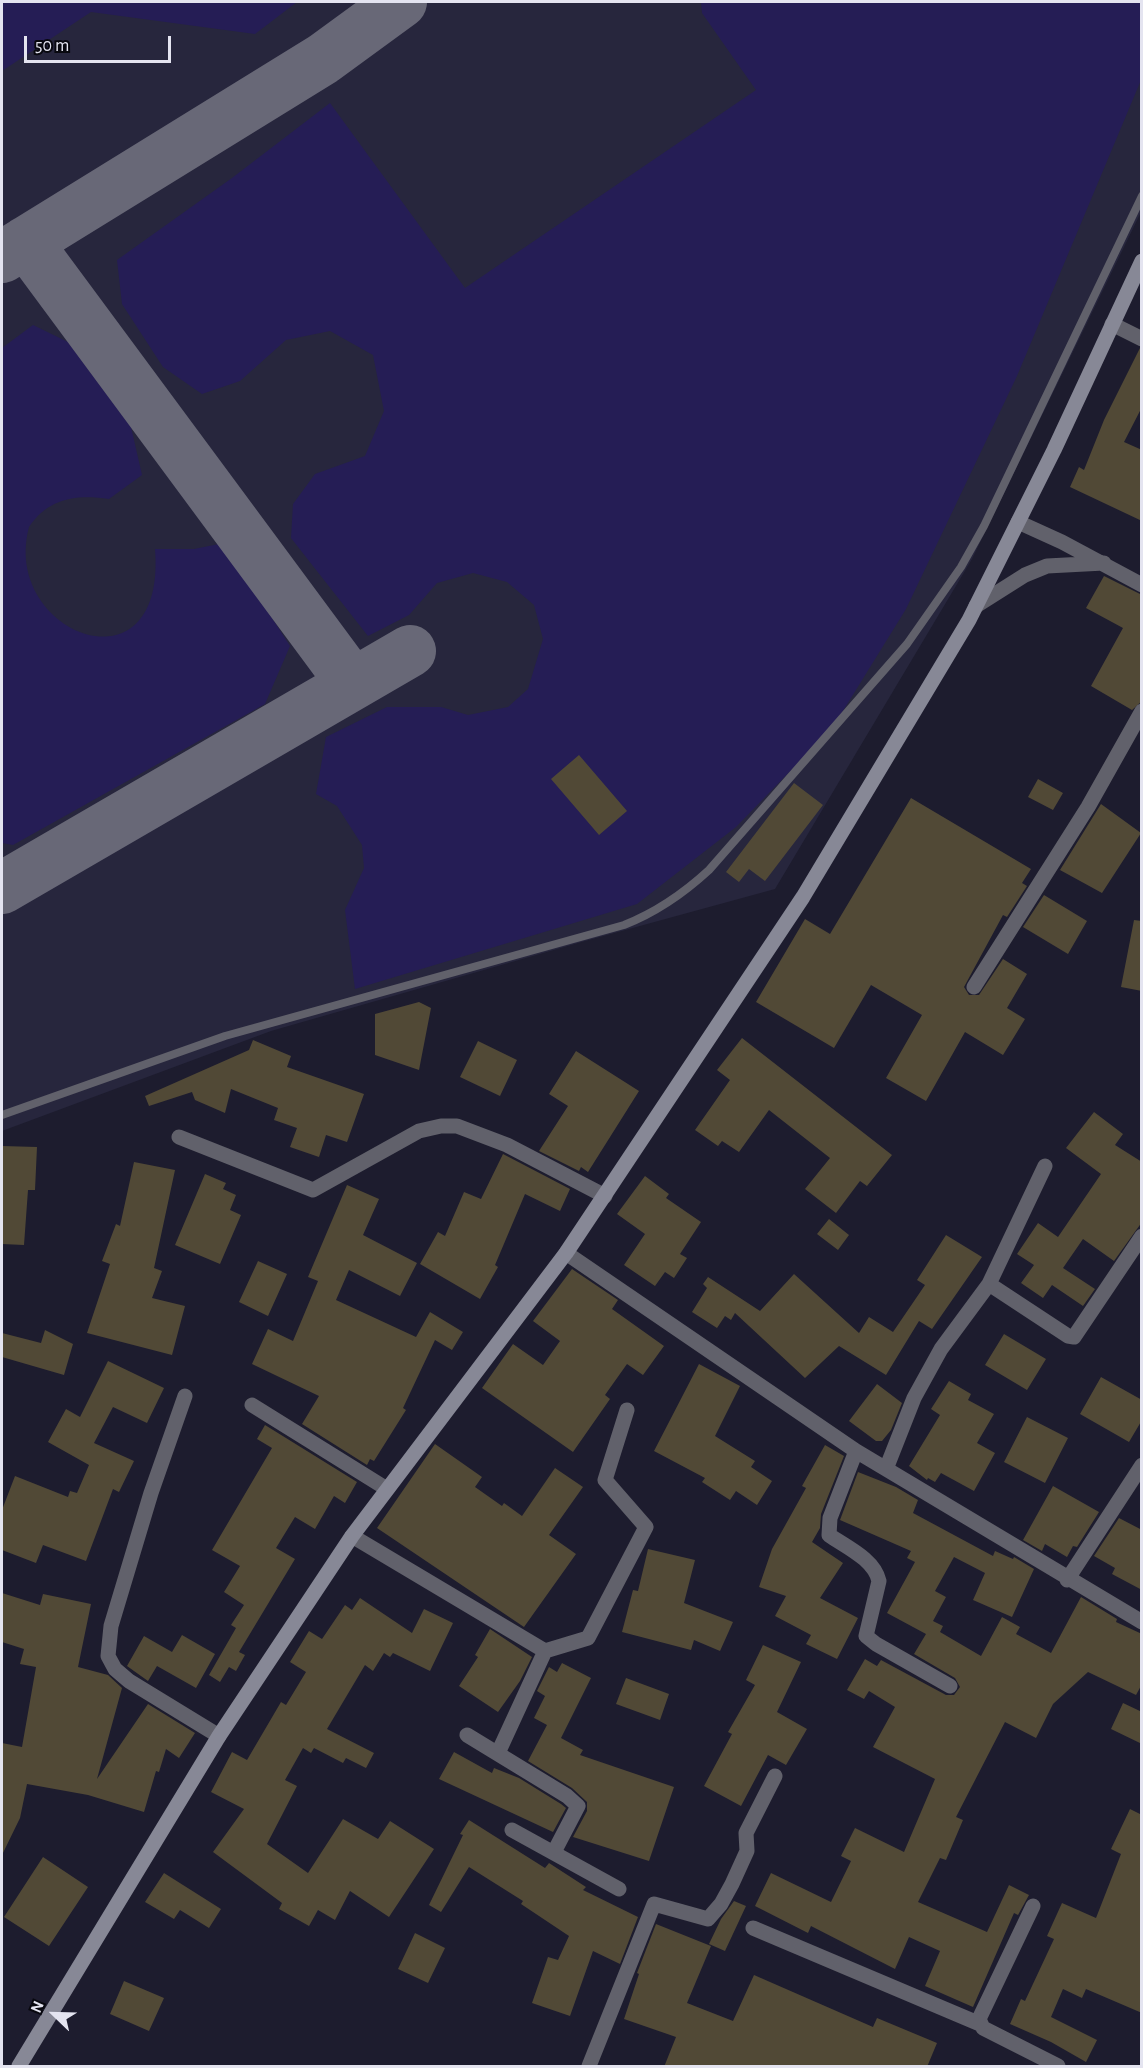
<!DOCTYPE html>
<style>
body{margin:0}
#map{position:relative;width:1143px;height:2068px;overflow:hidden;background:#1d1c2e;font-family:"Alegreya Sans",sans-serif}
canvas{display:block}
.frame{position:absolute;inset:0;border:3px solid #e4e4f0;pointer-events:none}
.north{position:absolute;left:24px;top:1984px;width:60px;height:60px;-webkit-text-stroke:4px #08080f;paint-order:stroke;rotate:293deg;font-size:16px;font-weight:700;line-height:24px;text-align:center;color:#e4e4f0}
.north::after{content:'';display:block;margin:auto;width:21px;height:27px;background:#e4e4f0;clip-path:polygon(50% 0,100% 100%,50% 72%,0 100%)}
.scale{position:absolute;left:24px;top:36px;width:147px;height:27px;box-sizing:border-box;border:3px solid #e4e4f0;border-top:0;padding-left:8px;font-size:18px;line-height:21px;white-space:nowrap;color:#e4e4f0;-webkit-text-stroke:4px #08080f;paint-order:stroke}
</style>
<div id="map">
<canvas width="1143" height="2068"></canvas>
<div class="frame"></div>
<div class="north">N</div>
<div class="scale">50 m</div>
</div>
<script>
const c = document.querySelector('canvas').getContext('2d');
c.lineJoin = 'round';
function fillPath(path, color) { c.fillStyle = color; c.fill(path, 'evenodd'); }
function strokePath(path, color, width, dash) { c.strokeStyle = color; c.lineWidth = width; c.lineCap = dash ? 'butt' : 'round'; c.setLineDash(dash || []); c.stroke(path); }
fillPath(new Path2D(`
 M2 2H1141V212L972 559 775 889 585 941 271 1031 2 1131Z`), '#27263d');
fillPath(new Path2D(`
 M2 2H297L255 34 91 12 2 71Z
 M701 2H1141V80L1017 376 906 609 833 727 736 827 637 904 355 989 345 910 364 868 362 845 337 806 316 794 326 737 387 707H441L468 715 508 707 528 689 543 639 534 605 507 582 473 573 437 583 409 615 368 636 291 538 293 504 315 474 365 456 384 411 373 355 330 331 286 340 240 381 202 394 163 367 122 304 117 260 232 178 330 103 465 288 756 90 702 13Z
 M33 325 68 342 131 427 142 475 109 499C77 494 48 498 29 527 0 634 167 698 155 549H194L224 543 290 646 265 704 13 845 2 843V348Z`), '#251d55');
strokePath(new Path2D(`
 M26 242 353 684
 M2 257 323 59 401 2
 M2 888 410 651`), '#686877', 52);
fillPath(new Path2D(`
 M1140 348 1142 407 1124 442 1142 450V521L1070 487 1079 467 1084 470 1104 420Z
 M1104 576 1142 595V701L1132 710 1091 686 1123 628 1086 608Z
 M579 755 627 811 599 835 551 779Z
 M1038 779 1063 793 1053 810 1028 797Z
 M794 783 823 805 765 881 749 869 739 882 726 872Z
 M911 798 1031 869 1022 883 1027 886 1007 917 1003 915 964 987 969 995H979L1003 959 1027 974 1007 1008 1025 1019 1003 1055 965 1032 926 1101 886 1078 922 1015 871 985 834 1048 756 1002 805 919 830 934Z
 M1101 804 1141 833 1102 893 1060 870Z
 M1044 895 1087 921 1068 954 1023 927Z
 M1134 920 1142 921V991L1121 987Z
 M419 1002 431 1008 419 1070 375 1055V1014Z
 M742 1038 892 1155 867 1186 860 1181 836 1213 805 1189 830 1158 769 1110 739 1152 722 1141 718 1146 695 1130 730 1080 717 1070Z
 M253 1040 291 1056 287 1067 364 1094 347 1142 326 1135 319 1157 290 1147 297 1128 274 1120 278 1108 231 1089 225 1113 195 1100 192 1092 149 1106 145 1096 249 1050Z
 M478 1041 517 1060 500 1096 460 1077Z
 M576 1051 639 1091 588 1172 581 1167 579 1171 539 1151 568 1106 549 1094Z
 M1094 1112 1123 1134 1115 1145 1142 1162V1222L1114 1261 1083 1239 1063 1268 1095 1289 1083 1306 1052 1285 1043 1298 1021 1283 1034 1265 1017 1254 1038 1223 1058 1237 1101 1174 1066 1148Z
 M2 1146 37 1147 35 1190H28L24 1245 2 1244Z
 M503 1154 570 1189 560 1211 525 1194 495 1265 498 1267 480 1299 420 1264 438 1232 445 1236 464 1192 481 1199Z
 M134 1162 175 1170 154 1268 162 1271 152 1298 185 1306 172 1355 87 1333 110 1264 102 1261 116 1224 120 1226Z
 M205 1174 226 1183 223 1189 236 1195 230 1210 241 1215 220 1264 175 1245Z
 M645 1176 669 1194 666 1198 701 1222 680 1254 687 1258 674 1278 665 1272 655 1286 624 1265 645 1234 617 1214Z
 M347 1185 379 1199 363 1235 417 1263 400 1296 349 1270 336 1300 416 1337 430 1312 463 1332 452 1350 435 1340 403 1408 406 1410 374 1461 370 1459 367 1465 302 1424 319 1396 252 1364 268 1329 293 1341 318 1281 308 1277Z
 M829 1219 849 1235 838 1250 817 1234Z
 M946 1235 982 1257 932 1329 919 1321 886 1375 839 1346 805 1378 735 1313 731 1320 725 1316 717 1328 692 1312 707 1288 703 1284 708 1277 760 1311 794 1274 859 1333 869 1317 893 1332 925 1285 917 1280Z
 M258 1261 287 1274 268 1316 239 1302Z
 M572 1269 618 1300 612 1309 664 1346 643 1375 627 1364 605 1395 610 1399 573 1452 482 1388 513 1344 543 1365 560 1341 533 1321Z
 M45 1330 73 1344 64 1375 2 1357V1333L41 1343Z
 M1004 1334 1046 1359 1027 1390 985 1365Z
 M108 1361 164 1388 147 1423 113 1407 94 1443 134 1461 119 1492 113 1489 86 1561 43 1545 36 1563 2 1550V1510L15 1476 68 1497 70 1491 77 1493 89 1465 48 1442 66 1409 80 1417Z
 M699 1364 740 1386 715 1436 755 1461 751 1467 772 1481 757 1505 736 1491 730 1500 702 1482 705 1478 654 1451Z
 M1101 1377 1142 1400V1420L1129 1442 1080 1414Z
 M949 1381 971 1394 968 1400 994 1414 977 1443 995 1453 974 1491 941 1473 935 1482 928 1478 927 1480 909 1466 940 1415 931 1409Z
 M877 1384 902 1403 891 1430 882 1441H876L849 1421Z
 M1027 1417 1068 1438 1045 1483 1004 1462Z
 M265 1425 357 1482 345 1503 334 1496 315 1529 295 1517 276 1548 295 1559 239 1652 245 1655 236 1671 229 1667 220 1682 209 1675 236 1628 231 1625 244 1605 224 1592 240 1566 212 1550 272 1448 257 1439Z
 M435 1444 482 1477 475 1487 502 1506 504 1503 522 1516 555 1468 583 1487 549 1535 576 1554 524 1627 377 1528Z
 M825 1445 844 1456 821 1514 820 1528 812 1542 843 1563 820 1598 858 1618 837 1659 806 1644 811 1635 775 1616 786 1596 759 1587 772 1549 806 1488 802 1486Z
 M858 1472 896 1487 918 1500 913 1513 993 1556 995 1551 1013 1559 1014 1557 1034 1569 1012 1617 973 1600 985 1573 954 1557 935 1591 946 1597 933 1621 943 1626 940 1632 981 1656 1002 1617 1020 1627 1016 1634 1051 1653 1081 1597 1117 1619 1116 1622 1142 1634V1684L1136 1695 1088 1672 1053 1704 1036 1738 1005 1722 956 1817 963 1820 946 1860 940 1858 918 1902 987 1932 1009 1885 1029 1895 1018 1915 1014 1913 973 2007 925 1986 940 1951 909 1937 895 1969 811 1926 808 1933 755 1906 771 1873 831 1902 851 1861 841 1856 855 1828 904 1852 935 1779 873 1747 895 1707 869 1691 864 1699 847 1690 865 1659 877 1666 881 1660 946 1695H954L960 1687 955 1678 914 1654 926 1634 887 1613 915 1562 907 1558 911 1551 840 1520Z
 M1053 1486 1099 1512 1077 1547 1073 1546 1067 1557 1045 1544 1042 1551 1023 1540Z
 M1119 1518 1142 1530V1590L1112 1574 1115 1568 1094 1556Z
 M648 1549 695 1560 684 1603 733 1622 720 1651 694 1640 691 1650 622 1632 633 1590 638 1591Z
 M2 1593 40 1605 43 1594 91 1604 78 1667 108 1675 122 1688 97 1779 148 1704 195 1733 179 1758 166 1749 159 1772 156 1771 144 1812 88 1795 27 1784 20 1818 2 1855V1743L22 1747 36 1667 20 1664 24 1649 2 1642Z
 M360 1598 412 1633 424 1609 453 1623 430 1671 393 1653 390 1657 384 1653 373 1671 365 1665 327 1729 374 1753 366 1768 346 1758 343 1763 314 1748 311 1753 303 1748 285 1780 297 1786 267 1844 308 1873 343 1819 378 1839 390 1821 434 1849 389 1917 350 1891 335 1920 318 1910 309 1926 279 1909 282 1903 213 1852 244 1809 211 1792 232 1752 247 1760 281 1702 286 1705 306 1672 290 1662 309 1631 322 1639 345 1605 352 1610Z
 M490 1629 532 1657 520 1681 498 1712 459 1686 478 1657 475 1655Z
 M182 1635 215 1654 196 1688 157 1666 148 1681 127 1666 144 1636 172 1652Z
 M763 1645 801 1662 777 1712 807 1729 786 1765 768 1755 741 1806 704 1786 732 1734 728 1732 755 1685 746 1680Z
 M562 1663 591 1678 561 1738 583 1750 580 1755 674 1787 649 1861 573 1837 587 1811V1802L572 1788 528 1761 547 1725 534 1718 545 1696 537 1691 549 1667 557 1672Z
 M626 1678 669 1694 660 1720 616 1704Z
 M1123 1703 1142 1712V1744L1111 1729Z
 M454 1752 492 1773 494 1768 519 1778 561 1804 566 1808 553 1832 439 1779Z
 M1130 1809 1142 1815V2013L1086 1989 1082 1998 1063 1989 1051 2017 1097 2040 1086 2062 1051 2042 1010 2024 1021 1999 1025 2001 1054 1939 1047 1936 1062 1903 1096 1918 1121 1854 1111 1849Z
 M469 1820 545 1868 549 1863 586 1887 583 1890 638 1917 620 1964 593 1951 570 2016 532 2003 548 1957 558 1960 569 1936 521 1904 523 1901 469 1867 441 1912 429 1905 463 1835 460 1834Z
 M43 1857 88 1887 49 1946 4 1917Z
 M164 1873 221 1909 209 1928 180 1910 174 1919 145 1902Z
 M734 1901 746 1906 725 1951 709 1944 721 1919Z
 M656 1924 711 1946 687 2003 733 2021 754 1975 873 2027 877 2018 937 2043 927 2067H664L676 2037 624 2019 639 1974 637 1973Z
 M415 1933 445 1948 428 1983 398 1969Z
 M124 1981 164 1998 149 2031 110 2014Z`), '#514936');
strokePath(new Path2D(`
 M2 1115 225 1036 624 925C657 912 683 894 709 870L907 644 961 567 984 526 1142 196`), '#61616b', 8);
strokePath(new Path2D(`
 M1112 324 1142 339
 M1018 522 1062 542 1142 585
 M976 606 1025 575 1047 566 1104 563
 M974 987 1088 807 1142 711
 M179 1137 313 1190 419 1131 441 1126H457L507 1145 605 1196
 M566 1253 856 1451 1142 1622
 M989 1284 1068 1336 1074 1337 1142 1236
 M185 1396 151 1493 111 1626 108 1656 115 1669 129 1681 219 1736
 M252 1405 387 1489
 M856 1451 830 1518 829 1535C846 1547 874 1559 879 1581L866 1636 876 1644 950 1686
 M886 1469 914 1398 941 1349 989 1284 1045 1166
 M352 1536 545 1651 588 1638 646 1527 605 1480 627 1410
 M1067 1580 1142 1465
 M467 1735 567 1796 578 1806 554 1852
 M498 1753 545 1651
 M512 1830 619 1889
 M1033 1906 979 2019 983 2028 1058 2066
 M753 1928 980 2024
 M589 2066 654 1904 708 1919 721 1904 732 1884 747 1851 746 1833 775 1776`), '#61616b', 15);
strokePath(new Path2D(`
 M19 2066 219 1736 352 1536 566 1253 803 897 969 620 1054 450 1142 261`), '#878896', 15);
</script>
